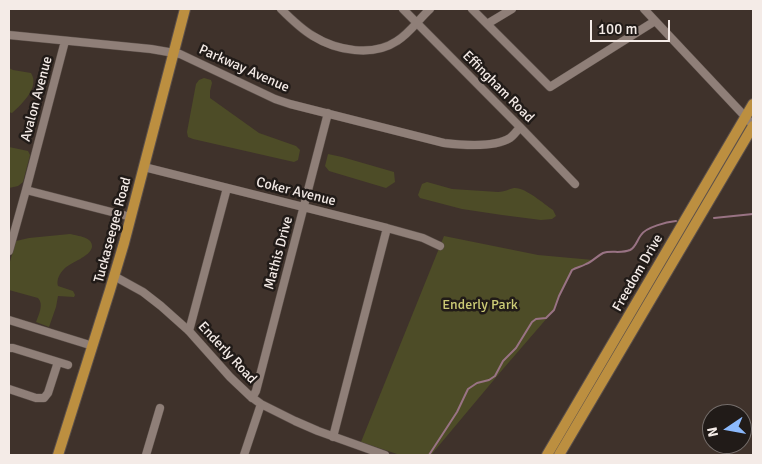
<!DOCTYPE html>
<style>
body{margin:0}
#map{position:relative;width:762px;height:464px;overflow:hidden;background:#3f322b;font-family:Signika,sans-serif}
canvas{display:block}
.frame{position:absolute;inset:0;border:10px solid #f4ebe7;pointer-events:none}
.north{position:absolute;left:702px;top:404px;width:50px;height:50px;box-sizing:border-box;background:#211b18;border:1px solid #756e6b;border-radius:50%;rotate:258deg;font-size:14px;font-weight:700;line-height:20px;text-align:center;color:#f4ebe7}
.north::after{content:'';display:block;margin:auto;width:18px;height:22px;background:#8bb9fc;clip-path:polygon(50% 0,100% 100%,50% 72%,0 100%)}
.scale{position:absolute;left:590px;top:20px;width:80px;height:22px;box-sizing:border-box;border:2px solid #f4ebe7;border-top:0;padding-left:6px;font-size:15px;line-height:18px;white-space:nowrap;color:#f4ebe7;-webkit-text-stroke:4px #211b18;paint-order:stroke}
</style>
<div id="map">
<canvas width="762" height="464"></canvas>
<div class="frame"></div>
<div class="north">N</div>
<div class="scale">100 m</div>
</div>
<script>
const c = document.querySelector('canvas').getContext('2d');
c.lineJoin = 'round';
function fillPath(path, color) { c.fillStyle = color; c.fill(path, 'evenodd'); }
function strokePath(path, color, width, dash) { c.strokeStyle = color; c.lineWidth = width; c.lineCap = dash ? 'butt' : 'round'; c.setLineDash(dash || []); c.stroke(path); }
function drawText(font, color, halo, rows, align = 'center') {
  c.font = font + ' Signika,sans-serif'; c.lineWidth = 5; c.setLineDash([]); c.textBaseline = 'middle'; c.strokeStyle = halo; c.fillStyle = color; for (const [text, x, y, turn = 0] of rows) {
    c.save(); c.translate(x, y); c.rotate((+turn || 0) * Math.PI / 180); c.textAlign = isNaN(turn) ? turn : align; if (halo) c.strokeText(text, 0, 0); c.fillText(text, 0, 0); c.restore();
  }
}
fillPath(new Path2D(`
 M9 68 13 70 31 73C40 87 22 104 12 113L9 112Z
 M204 78 211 80 212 83 210 91V98L259 133 296 146 300 150 298 160 294 162 193 139 188 137 187 132 196 84 199 80Z
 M9 147 28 151 30 155 23 182 18 186 9 188Z
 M328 154 342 157 394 172 395 182 386 188 329 171 325 166Z
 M427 182 452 189 498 192C504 192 509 189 514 188 525 187 544 204 553 210L556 216 552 219 541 220 502 215 462 209 420 198 418 195 422 184Z
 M70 234C78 236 93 237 92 247 90 257 71 262 64 269 60 273 56 280 58 286L73 291 75 295 74 297 58 296 56 307 49 327 36 322C39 314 44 304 38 298L9 290V265L16 241 29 238Z
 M444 236 538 255 593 260 586 265 576 267 572 270 559 296 554 310 503 369 431 455H400L361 442Z`), '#4d4c27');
strokePath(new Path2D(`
 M714 218 753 214
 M429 455 457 412 468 389 477 383 489 380 495 376 503 361 516 348 532 322 536 319 546 318 554 310 559 296 572 270C577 267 581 267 586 264 592 262 597 256 603 253 611 250 621 254 630 250 636 247 637 240 641 235 646 227 667 222 676 221`), '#997384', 2);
const minor = new Path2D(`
 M281 9C291 19 301 29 313 36 337 51 373 57 397 41 410 33 419 19 430 9
 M403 9 520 127 575 184
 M472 9 550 87 655 21
 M644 9 753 125
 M487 24 512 9
 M9 35 151 49 180 54 275 99 290 104 444 143C461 145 494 148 510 138 514 135 517 131 520 127
 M144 167 387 228 423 238 440 246
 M26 190 131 217
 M9 251 26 190 65 41
 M114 276 143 292 161 306 189 331 230 377 250 396 261 404 295 421 318 431 385 455
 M9 320 93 346
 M189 331 227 188
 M9 348H13L68 365
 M9 389 36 398H44L48 393 58 362
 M252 398 256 391 328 113
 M333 437 387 228
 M146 455 160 408
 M244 455 261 404`);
const major = new Path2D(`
 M58 455 110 290 124 243 185 9
 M547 455 753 104
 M559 455 753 126`);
strokePath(minor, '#5c504a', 9);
strokePath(major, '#5c504a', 12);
strokePath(minor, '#8f7f78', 8);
strokePath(major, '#bc8f40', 10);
drawText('14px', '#f4ebe7', '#211b18', [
 ["Parkway Avenue",244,69,24],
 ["Effingham Road",498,87,45],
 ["Avalon Avenue",37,99,-75],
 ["Coker Avenue",296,192,14],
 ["Tuckaseegee Road",113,230,-75],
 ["Mathis Drive",279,253,-75],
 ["Freedom Drive",638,273,-60],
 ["Enderly Road",227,353,47]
]);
drawText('14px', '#cccb76', '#211b18', [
 ["Enderly Park",480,305]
]);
</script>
